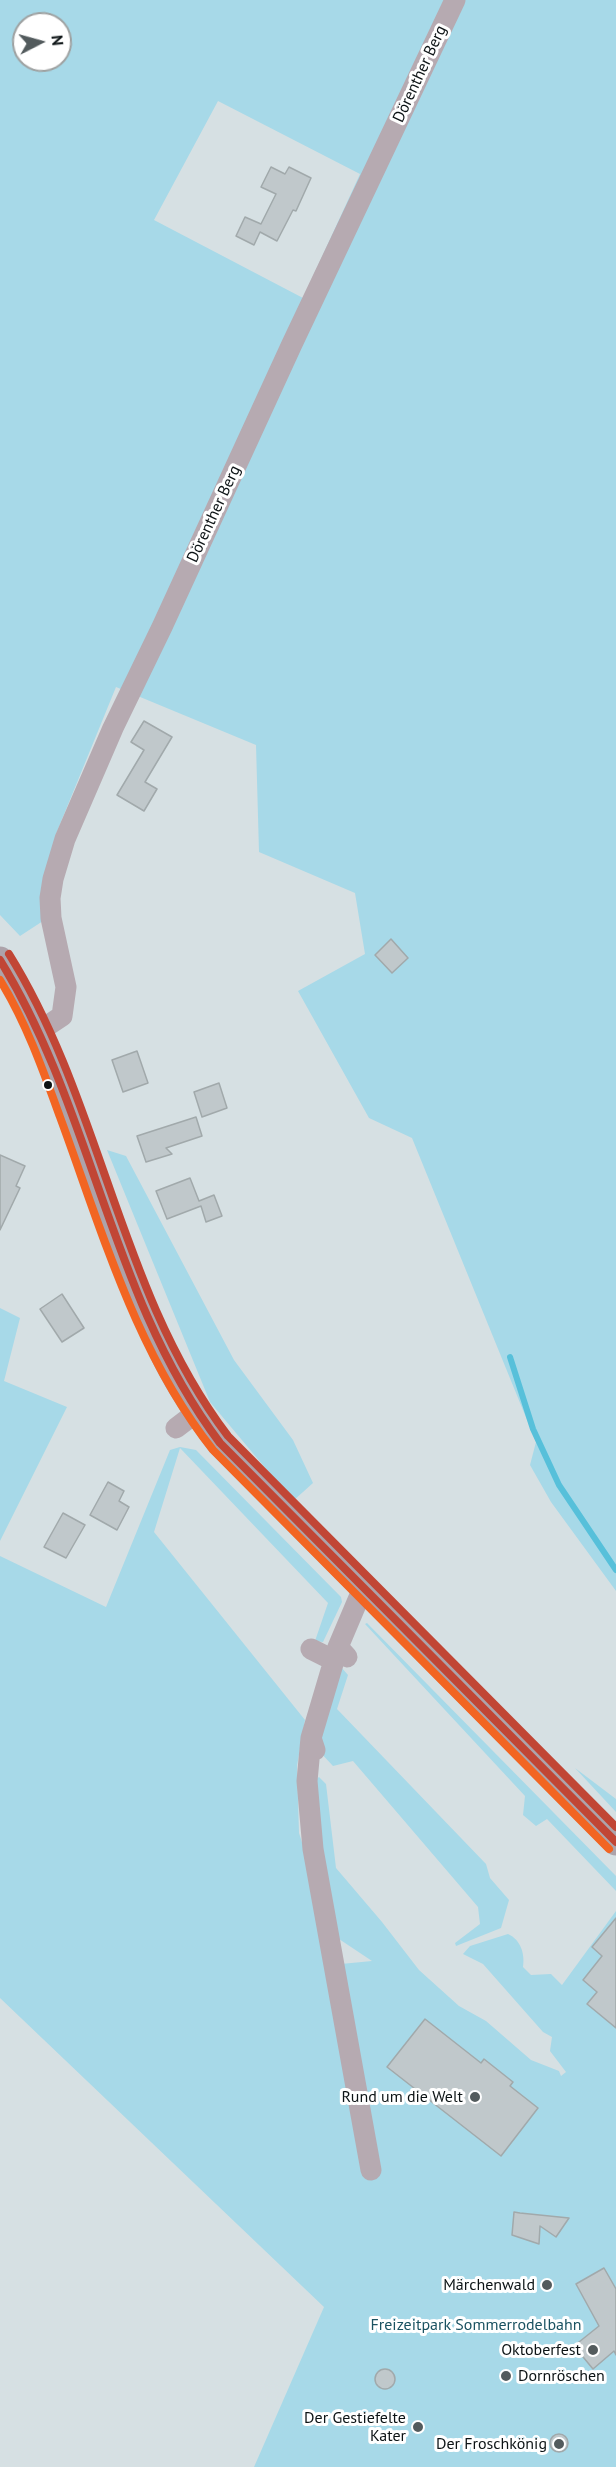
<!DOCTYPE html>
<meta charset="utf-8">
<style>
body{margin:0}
#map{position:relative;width:616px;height:2467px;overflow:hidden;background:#d6e0e3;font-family:"PT Sans",sans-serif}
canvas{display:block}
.north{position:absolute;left:12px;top:12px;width:60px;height:60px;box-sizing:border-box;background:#fff;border:2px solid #9ea1a1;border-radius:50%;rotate:84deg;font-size:16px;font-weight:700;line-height:24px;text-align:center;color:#0c1315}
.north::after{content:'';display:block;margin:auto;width:21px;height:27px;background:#535b5d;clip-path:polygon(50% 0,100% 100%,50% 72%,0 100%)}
</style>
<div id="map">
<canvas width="616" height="2467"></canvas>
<div class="north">N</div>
</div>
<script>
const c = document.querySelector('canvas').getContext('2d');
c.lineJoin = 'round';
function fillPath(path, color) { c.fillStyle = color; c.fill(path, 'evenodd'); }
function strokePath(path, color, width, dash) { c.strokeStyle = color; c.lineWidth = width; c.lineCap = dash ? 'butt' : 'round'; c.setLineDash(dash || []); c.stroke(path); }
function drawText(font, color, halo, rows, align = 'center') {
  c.font = font + ' "PT Sans",sans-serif'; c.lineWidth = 6; c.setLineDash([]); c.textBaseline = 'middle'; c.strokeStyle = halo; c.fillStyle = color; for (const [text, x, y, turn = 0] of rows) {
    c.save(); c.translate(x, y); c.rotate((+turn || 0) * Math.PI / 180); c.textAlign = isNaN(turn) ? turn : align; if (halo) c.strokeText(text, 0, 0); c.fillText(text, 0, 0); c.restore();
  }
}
fillPath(new Path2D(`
 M0 0H616V1591L551 1502 530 1465 536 1442 412 1138 369 1118 298 991 365 954 355 893 259 852 256 745 116 687 56 834 43 921 20 936 0 915ZM24 24H60V60H24ZM218 101 360 174 303 298 154 220Z
 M107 1150 126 1156 234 1360 293 1440 313 1483 293 1501 210 1402Z
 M0 1308 20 1318 4 1381 67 1407 0 1541Z
 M180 1447 196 1450 341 1597 342 1602 323 1642 315 1641 328 1603 180 1448 154 1532 305 1720 297 1766 299 1833 341 1964 372 1961 333 1935 315 1780 319 1777 326 1784 336 1868 382 1922 419 1970 459 2006 486 2021 531 2060 559 2071 561 2076 566 2072 550 2051 552 2037 543 2032 483 1964 463 1954 470 1946 508 1934C521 1940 525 1954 523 1967L531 1975 551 1974 562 1985 616 1911V2467H254L324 2307 0 1998V1556L106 1607 170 1450Z
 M367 1623 616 1876V1891L547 1819 536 1826 523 1815 525 1796 365 1624Z
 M341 1667 348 1675 337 1709 486 1864 490 1878 509 1900 501 1928 456 1946 455 1943 480 1924 478 1907 353 1761 333 1766 318 1750Z
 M575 1768 616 1799V1812Z`), '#a7d9e8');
strokePath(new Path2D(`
 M510 1357 533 1429 559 1485 616 1570`), '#57c0da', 6);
const building = new Path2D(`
 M271 167 285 174 289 167 311 178 296 211 293 210 277 241 260 232 254 245 236 236 245 217 261 224 276 194 261 187Z
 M144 721 172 737 145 782 157 789 144 811 117 795 144 750 131 742Z
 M391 939 408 958 392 973 375 955Z
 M137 1051 148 1083 123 1092 112 1060Z
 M219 1083 227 1108 202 1117 194 1092Z
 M196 1117 202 1136 166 1148 172 1154 146 1162 137 1136Z
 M0 1155 25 1166 16 1186 20 1188 0 1230Z
 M190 1178 199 1201 214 1195 222 1216 206 1222 201 1206 167 1219 156 1191Z
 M62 1294 84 1328 62 1342 40 1309Z
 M108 1482 124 1491 119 1501 129 1507 117 1530 90 1515Z
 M63 1513 85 1525 66 1558 44 1547Z
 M616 1918V2028L587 2004 597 1992 583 1980 602 1956 592 1947Z
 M425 2019 481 2063 484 2059 513 2082 510 2086 538 2108 501 2156 387 2067Z
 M514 2212 520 2213 569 2218 556 2237 540 2226 539 2244 512 2235Z
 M604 2268 616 2289V2355L614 2351 593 2369 574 2346 599 2326 576 2284Z
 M375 2379a10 10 0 1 1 20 0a10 10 0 1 1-20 0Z
 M550 2443a9 9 0 1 1 18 0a9 9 0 1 1-18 0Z`);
fillPath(building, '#c0c8cb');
strokePath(building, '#a1a9ab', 1.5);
strokePath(new Path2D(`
 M38 1032 62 1016 66 987 51 918 50 898 53 879 65 839 113 728 162 627 292 344 455 0
 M176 1428 197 1412
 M311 1649 333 1660
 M347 1657 338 1647 363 1588
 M311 1738 307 1781 313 1849 371 2170
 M315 1750 311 1738 338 1647`), '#b6aab1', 21);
strokePath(new Path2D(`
 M0 960C34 1011 54 1069 75 1126 103 1204 130 1285 166 1359 181 1389 200 1417 220 1443L616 1842`), '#ada3aa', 27);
strokePath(new Path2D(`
 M0 960C94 1112 110 1298 220 1443L616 1842`), '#c14635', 8);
strokePath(new Path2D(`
 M0 980C26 1022 43 1070 60 1117 102 1231 136 1353 213 1450L609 1849`), '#f26522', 8);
strokePath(new Path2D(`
 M9 954C103 1105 119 1293 228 1436L616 1827`), '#c14635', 8);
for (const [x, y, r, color] of [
 [48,1085,5,"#0c1315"],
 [475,2097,6,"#535b5d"],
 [547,2285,6,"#535b5d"],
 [593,2350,6,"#535b5d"],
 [506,2376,6,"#535b5d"],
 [418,2427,6,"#535b5d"],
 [559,2444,6,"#535b5d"]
]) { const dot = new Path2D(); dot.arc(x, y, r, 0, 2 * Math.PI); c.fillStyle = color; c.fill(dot); strokePath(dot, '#fff', 2); }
drawText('16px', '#0c1315', '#fff', [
 ["Dörenther Berg",420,74,-65],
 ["Dörenther Berg",214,514,-65]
]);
drawText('16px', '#0c1315', '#fff', [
 ["Rund um die Welt",463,2097],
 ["Märchenwald",535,2285],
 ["Oktoberfest",581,2350],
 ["Dornröschen",518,2376,"left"],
 ["Der Gestiefelte",406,2418],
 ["Kater",406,2436],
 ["Der Froschkönig",547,2444]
], 'right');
drawText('16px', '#1b5261', '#fff', [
 ["Freizeitpark Sommerrodelbahn",476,2325]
]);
</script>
